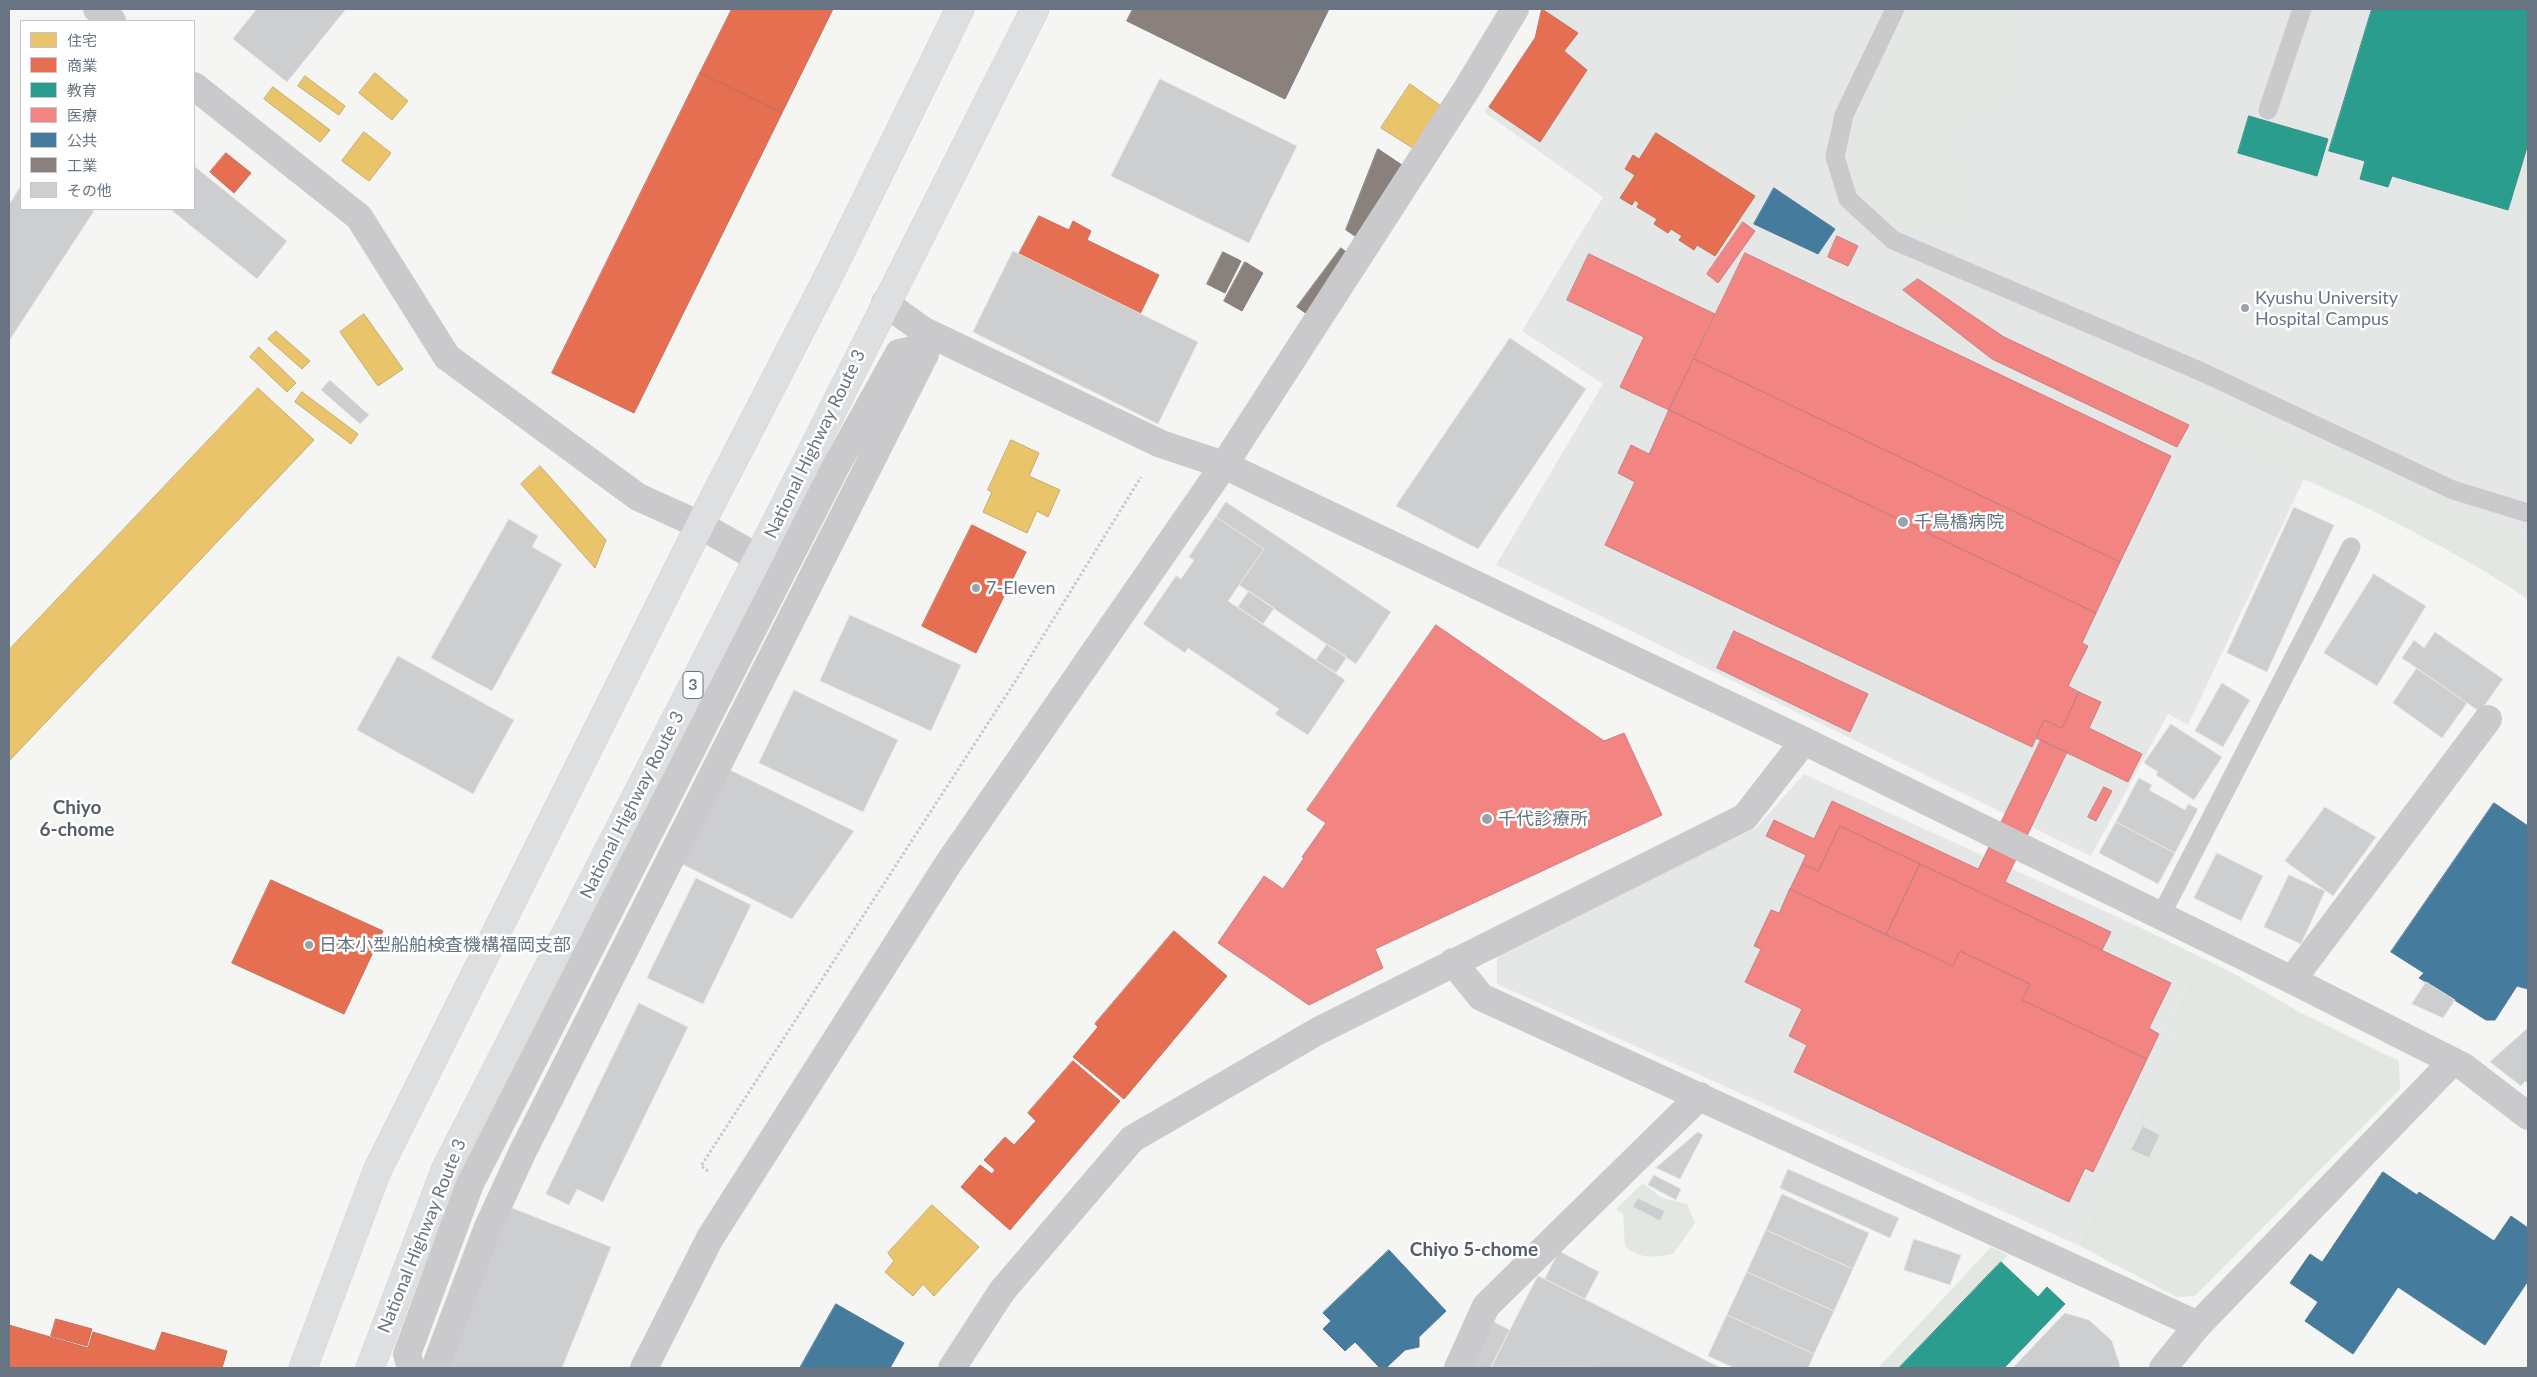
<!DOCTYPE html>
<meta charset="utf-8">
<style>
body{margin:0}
#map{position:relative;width:2537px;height:1377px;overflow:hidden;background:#f5f5f4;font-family:Lato,"Noto Sans JP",sans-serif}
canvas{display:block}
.frame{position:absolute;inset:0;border:10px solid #687482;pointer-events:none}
.legend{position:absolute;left:20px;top:20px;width:175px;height:190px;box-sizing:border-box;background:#fff;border:1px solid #c3c7cd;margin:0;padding:6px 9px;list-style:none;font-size:15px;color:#687482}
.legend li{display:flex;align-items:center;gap:10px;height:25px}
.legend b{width:25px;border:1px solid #c3c7cd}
</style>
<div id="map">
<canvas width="2537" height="1377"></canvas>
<div class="frame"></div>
<ul class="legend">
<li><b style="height:14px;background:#e9c46a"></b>住宅</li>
<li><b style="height:14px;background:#e76f51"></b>商業</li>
<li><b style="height:14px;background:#2a9d8f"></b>教育</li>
<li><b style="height:14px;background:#f28482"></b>医療</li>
<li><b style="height:14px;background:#457b9d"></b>公共</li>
<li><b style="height:14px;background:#8a817c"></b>工業</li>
<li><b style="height:14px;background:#cdcecf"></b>その他</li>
</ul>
</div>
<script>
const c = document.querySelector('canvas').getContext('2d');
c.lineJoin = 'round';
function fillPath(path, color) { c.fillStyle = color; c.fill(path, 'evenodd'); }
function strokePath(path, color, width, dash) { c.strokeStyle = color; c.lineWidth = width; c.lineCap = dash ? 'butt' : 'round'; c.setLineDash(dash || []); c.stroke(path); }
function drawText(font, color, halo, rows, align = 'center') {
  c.font = font + ' Lato,"Noto Sans JP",sans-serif'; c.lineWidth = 5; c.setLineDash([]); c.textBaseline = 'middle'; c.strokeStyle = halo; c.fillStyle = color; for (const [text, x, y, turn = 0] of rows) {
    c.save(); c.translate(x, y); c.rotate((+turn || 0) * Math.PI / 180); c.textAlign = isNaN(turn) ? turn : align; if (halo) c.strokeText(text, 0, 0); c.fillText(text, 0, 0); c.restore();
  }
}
fillPath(new Path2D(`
 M1547 9H2528V599L2476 565 2373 511 2304 479 2188 725 2168 714 2091 856 1496 565 1603 384 1522 331 1603 197 1484 112 1535 40Z
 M1804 774 2133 924 2119 952 2188 984 2166 1030 2176 1035 2078 1245 1497 984V952L1756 828Z`), '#e5e7e7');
fillPath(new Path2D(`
 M1917 9H2023L2018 86 1942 145 1975 180 1971 225 1934 226 1908 232 1878 212 1861 187 1851 163 1856 122 1873 119 1885 99 1891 58 1912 13Z
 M2528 144V218L2508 210Z
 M2099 357 2528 540V599C2394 510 2236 447 2090 379Z
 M2133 924 2238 976 2299 1012 2399 1061 2400 1089 2195 1296 2177 1297 2078 1245 2176 1035 2166 1030 2188 985 2119 952Z
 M1643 1183 1662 1198 1687 1204 1695 1223 1673 1254C1655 1257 1639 1260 1625 1246L1623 1214 1616 1209Z
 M1991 1247 2008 1255 1900 1368H1878Z`), '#e3e7e2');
const homes = new Path2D(`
 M375 73 408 101 392 120 359 93Z
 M305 76 345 106 339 115 298 86Z
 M1410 84 1444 108 1416 150 1381 128Z
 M273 87 330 130 320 142 264 99Z
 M364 132 391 153 369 181 342 161Z
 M364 314 403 369 378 386 340 332Z
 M276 331 310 361 302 369 268 339Z
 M259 347 296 383 287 392 250 357Z
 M258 388 314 440 9 761V650Z
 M302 392 358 434 351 444 295 402Z
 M1011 440 1039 453 1029 476 1060 490 1048 517 1037 511 1027 533 983 512 992 492 988 490Z
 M540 466 606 540 595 568 521 484Z
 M932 1205 979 1247 934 1296 923 1284 913 1296 885 1272 894 1261 888 1253Z`);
fillPath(homes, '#e9c46a');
strokePath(homes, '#c2ac71', 1);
const shops = new Path2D(`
 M732 9H833L782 113 700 73Z
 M1542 9 1578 33 1564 51 1587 70 1540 142 1489 107 1535 38Z
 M700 73 782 113 634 413 552 373Z
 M1656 133 1755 196 1715 256 1697 245 1694 250 1679 240 1682 236 1671 229 1668 233 1654 224 1657 219 1637 207 1639 203 1635 200 1632 205 1620 198 1635 175 1625 169 1633 155 1639 159Z
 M226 153 251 173 234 193 210 172Z
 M1039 216 1069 230 1073 221 1091 231 1087 240 1159 275 1140 314 1019 254Z
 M972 525 1026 552 976 653 922 626Z
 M271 880 383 931 344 1014 232 963Z
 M1174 931 1227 976 1124 1099 1073 1057 1098 1027 1095 1024Z
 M1073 1061 1120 1101 1010 1230 961 1187 980 1165 992 1174 995 1170 984 1160 1005 1137 1014 1145 1036 1121 1028 1113Z
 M56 1319 92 1329 87 1346 51 1336Z
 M9 1325 88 1348 93 1332 155 1351 162 1332 227 1351 222 1368H9Z`);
fillPath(shops, '#e76f51');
strokePath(shops, '#c17060', 1);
const schools = new Path2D(`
 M2372 9H2528V144L2508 210 2392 176 2388 187 2360 179 2365 161 2329 151Z
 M2249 116 2328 139 2317 176 2238 153Z
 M2001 1262 2038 1297 2047 1287 2065 1304 2004 1368H1899Z`);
fillPath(schools, '#2a9d8f');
strokePath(schools, '#3d918b', 1);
const health = new Path2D(`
 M1743 222 1755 231 1718 283 1707 274Z
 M1837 236 1858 246 1848 266 1828 257Z
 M1745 253 2171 456 2120 562 1694 359Z
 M1589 254 1715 314 1669 410 1620 387 1644 337 1567 300Z
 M1918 279 2004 337 2189 425 2177 447 1992 359 1903 290Z
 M1694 359 2120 562 2096 613 1669 410Z
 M1669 410 2096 613 2082 643 2088 646 2068 686 2079 692 2062 728 2044 720 2032 747 1605 545 1635 482 1618 473 1631 445 1649 454Z
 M1436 625 1604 741 1624 733 1662 815 1375 949 1383 968 1309 1005 1218 943 1264 876 1283 889 1304 858 1302 857 1326 823 1307 810Z
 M1734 631 1868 694 1850 732 1717 668Z
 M2079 692 2101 702 2089 728 2142 754 2128 782 2036 738 2044 720 2062 728Z
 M2041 740 2067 752 2005 882 2111 932 2102 950 1840 826 1818 871 1802 864 1806 855 1766 836 1774 820 1814 839 1832 801 1978 869Z
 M2104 787 2112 791 2096 821 2088 817Z
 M1840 826 1920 864 1886 935 1790 889 1802 864 1818 871Z
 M1920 864 2171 983 2149 1028 2159 1034 2147 1059 2022 1000 2030 984 1960 951 1953 966 1886 935Z
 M1790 889 1953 966 1960 951 2030 984 2022 1000 2147 1059 2093 1172 2085 1168 2069 1202 1794 1072 1807 1045 1789 1036 1802 1009 1745 982 1761 949 1754 946 1771 910 1779 913Z`);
fillPath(health, '#f28482');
strokePath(health, '#c97f82', 1);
const public = new Path2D(`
 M1774 188 1835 229 1818 254 1754 224Z
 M2494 803 2528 826V989L2517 986 2495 1020H2486L2426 982 2419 978 2424 973 2391 952Z
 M2383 1172 2417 1195 2419 1192 2494 1241 2511 1216 2528 1228V1281L2485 1345 2398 1287 2353 1354 2305 1321 2318 1302 2290 1283 2310 1254 2322 1262Z
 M1389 1250 1446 1311 1419 1337V1347L1405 1350 1386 1368H1380L1355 1342 1345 1351 1323 1329 1331 1321 1323 1313Z
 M836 1304 904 1343 890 1368H800Z`);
fillPath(public, '#457b9d');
strokePath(public, '#507995', 1);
const industry = new Path2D(`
 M1133 9H1329L1285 99 1127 21Z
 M1378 149 1405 167 1358 238 1346 230Z
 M1341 248 1351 256 1307 314 1297 307Z
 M1223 252 1241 261 1225 293 1207 284Z
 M1245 262 1263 273 1242 311 1224 301Z`);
fillPath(industry, '#8a817c');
strokePath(industry, '#807d7e', 1);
const building = new Path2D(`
 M257 9H346L287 82 233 39Z
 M1160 79 1297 146 1249 243 1111 176Z
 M194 166 287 241 257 279 170 209H194Z
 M21 186V209H90L94 211 9 341V205Z
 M1013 251 1198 342 1158 424 973 332Z
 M1510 338 1586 389 1478 549 1396 506Z
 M330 380 369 415 360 424 321 390Z
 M1226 502 1391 612 1356 664 1239 585 1264 549 1216 517Z
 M2294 507 2334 525 2267 672 2227 653Z
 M1216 517 1264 549 1228 601 1345 680 1308 735 1275 714 1279 709 1188 648 1185 653 1143 624 1176 576 1181 579 1194 560 1189 557Z
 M509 519 538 536 532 547 562 564 492 691 431 658Z
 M2374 574 2426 606 2377 686 2324 653Z
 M1249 591 1274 608 1263 624 1238 607Z
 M850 615 961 665 931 731 820 681Z
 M2435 632 2503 679 2480 712 2402 658 2414 640 2424 648Z
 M1327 644 1347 657 1336 673 1316 660Z
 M398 656 514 720 473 794 357 730Z
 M2417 668 2467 703 2442 738 2393 703Z
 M2222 683 2250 700 2223 747 2195 731Z
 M794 690 898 740 863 812 759 763Z
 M2171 724 2222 757 2194 800 2156 775 2158 772 2144 763Z
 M728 769 854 831 792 919 680 863Z
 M2139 778 2152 785 2149 790 2185 810 2188 804 2198 809 2175 853 2116 822Z
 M2325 807 2376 837 2333 896 2285 861Z
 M2116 822 2175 853 2158 884 2099 853Z
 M2217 853 2263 876 2241 921 2194 898Z
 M2289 875 2325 891 2301 944 2264 927Z
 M696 878 751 905 703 1004 647 978Z
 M2426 982 2455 1000 2443 1018 2412 1004Z
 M639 1003 688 1027 603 1202 577 1189 569 1205 546 1194Z
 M2528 1028V1084L2525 1081 2521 1086 2490 1062Z
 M2143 1126 2160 1135 2149 1158 2131 1150Z
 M1698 1132 1703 1135 1680 1179 1656 1168Z
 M1788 1169 1899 1218 1890 1238 1780 1188Z
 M1654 1175 1681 1189 1676 1200 1648 1185Z
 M1782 1194 1869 1233 1853 1269 1766 1230Z
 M1638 1198 1665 1211 1660 1221 1633 1207Z
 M507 1206 611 1247 562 1368H442Z
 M1766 1230 1853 1269 1834 1311 1747 1272Z
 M1914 1239 1961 1255 1950 1285 1904 1270Z
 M1559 1251 1599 1272 1585 1299 1545 1279Z
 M1747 1272 1834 1311 1814 1354 1727 1315Z
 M1538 1276 1545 1279 1721 1368 1491 1367Z
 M2065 1313 2089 1320 2112 1341 2120 1366 2118 1368H2013Z
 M1727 1315 1814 1354 1808 1368H1734L1708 1356Z
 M1494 1322 1510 1330 1491 1368H1471Z`);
fillPath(building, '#cdcecf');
strokePath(building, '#e4e4e4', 1);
const trunk = new Path2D(`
 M303 1368 377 1171 700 525 829 275 960 9
 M370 1368 446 1168 758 558 1035 9`);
strokePath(trunk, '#d2d2d2', 29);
strokePath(new Path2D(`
 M708 1171 701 1166 1016 680 1141 477`), '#c8c9ca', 3, [2.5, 2.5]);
strokePath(new Path2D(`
 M1895 9 1844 115 1835 157 1848 199 1893 240 2202 372 2453 490 2528 513
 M2268 110 2302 9
 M2160 917 2351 547`), '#cacacc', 19);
strokePath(new Path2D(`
 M411 1368 407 1354 470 1184 836 466 899 353 914 350 925 354 523 1151 488 1227 435 1368`), '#cacacc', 28);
strokePath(new Path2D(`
 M97 9 112 21
 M194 86 359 217 447 357 638 497 700 525 758 558
 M885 303 924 331 1161 444 1224 465 1804 741 2292 980 2464 1067 2528 1116
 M1453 962 1481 997 2198 1325
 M2292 980 2488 719
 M644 1368 710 1238 948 864 1224 465 1468 87 1515 9
 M952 1368 1002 1291 1132 1139 1318 1031 1745 817 1804 741
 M1458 1368 1486 1306 1700 1096
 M2163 1368 2198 1325 2453 1061`), '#cacacc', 28);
strokePath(trunk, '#dedfe0', 28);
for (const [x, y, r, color] of [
 [2245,308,5,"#99a1aa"],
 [1903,522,6,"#99a1aa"],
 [976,588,5,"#99a1aa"],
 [1487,819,6,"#99a1aa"],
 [309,945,5,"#99a1aa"]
]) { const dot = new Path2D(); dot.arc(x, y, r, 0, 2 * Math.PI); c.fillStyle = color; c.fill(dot); strokePath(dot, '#fff', 2); }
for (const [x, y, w] of [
 [693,685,20]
]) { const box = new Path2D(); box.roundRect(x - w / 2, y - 13.5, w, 27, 4); c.fillStyle = '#fff'; c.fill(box); strokePath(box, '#687482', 1); }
drawText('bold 16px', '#687482', null, [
 ["3",693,685]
]);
drawText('18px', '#687482', '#fff', [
 ["Kyushu University",2255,298],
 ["Hospital Campus",2255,319],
 ["千鳥橋病院",1914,522],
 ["7-Eleven",986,588],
 ["千代診療所",1498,819],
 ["日本小型船舶検査機構福岡支部",319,945]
], 'left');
drawText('18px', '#687482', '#fff', [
 ["National Highway Route 3",815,444,-64],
 ["National Highway Route 3",632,805,-63],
 ["National Highway Route 3",422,1236,-68]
]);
drawText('bold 19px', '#555e68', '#fff', [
 ["Chiyo",77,808],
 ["6-chome",77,830],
 ["Chiyo 5-chome",1474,1250]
]);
</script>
